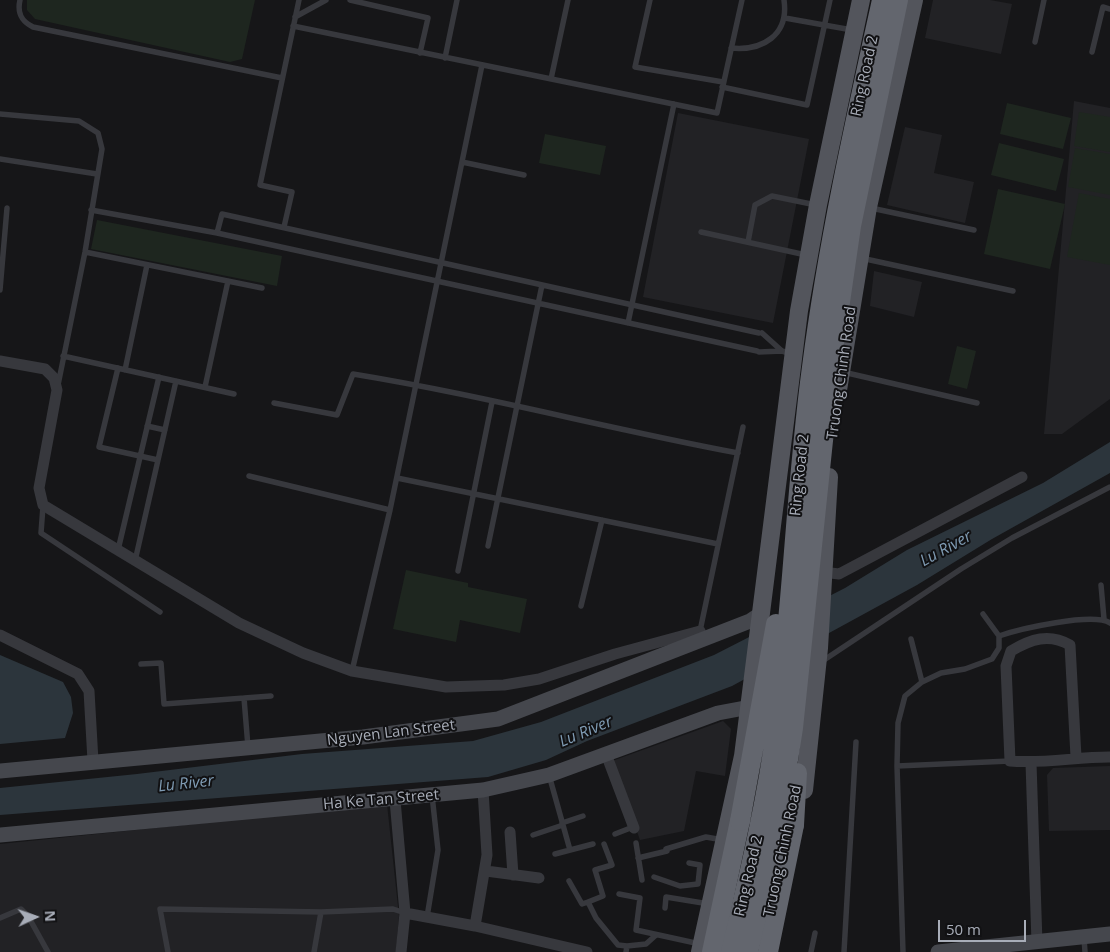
<!DOCTYPE html>
<style>
body{margin:0}
#map{position:relative;width:1110px;height:952px;overflow:hidden;background:#161618;font-family:"Open Sans",sans-serif}
canvas{display:block}
.north{position:absolute;left:10px;top:892px;width:50px;height:50px;-webkit-text-stroke:4px #111113;paint-order:stroke;rotate:87deg;font-size:14px;font-weight:700;line-height:20px;text-align:center;color:#a8adb8}
.north::after{content:'';display:block;margin:auto;width:18px;height:22px;background:#a8adb8;clip-path:polygon(50% 0,100% 100%,50% 72%,0 100%)}
.scale{position:absolute;left:938px;top:920px;width:88px;height:22px;box-sizing:border-box;border:2px solid #a8adb8;border-top:0;padding-left:6px;font-size:15px;line-height:18px;white-space:nowrap;color:#a8adb8;-webkit-text-stroke:4px #111113;paint-order:stroke}
</style>
<div id="map">
<canvas width="1110" height="952"></canvas>
<div class="north">N</div>
<div class="scale">50 m</div>
</div>
<script>
const c = document.querySelector('canvas').getContext('2d');
c.lineJoin = 'round';
function fillPath(path, color) { c.fillStyle = color; c.fill(path, 'evenodd'); }
function strokePath(path, color, width, dash) { c.strokeStyle = color; c.lineWidth = width; c.lineCap = dash ? 'butt' : 'round'; c.setLineDash(dash || []); c.stroke(path); }
function drawText(font, color, halo, rows, align = 'center') {
  c.font = font + ' "Open Sans",sans-serif'; c.lineWidth = 4; c.setLineDash([]); c.textBaseline = 'middle'; c.strokeStyle = halo; c.fillStyle = color; for (const [text, x, y, turn = 0] of rows) {
    c.save(); c.translate(x, y); c.rotate((+turn || 0) * Math.PI / 180); c.textAlign = isNaN(turn) ? turn : align; if (halo) c.strokeText(text, 0, 0); c.fillText(text, 0, 0); c.restore();
  }
}
fillPath(new Path2D(`
 M933 0H990L1012 4 1001 54 925 38Z
 M1074 101 1110 108V399L1062 434H1044Z
 M678 113 809 139 773 323 643 297Z
 M905 127 942 135 934 173 974 182 965 223 887 205Z
 M874 271 922 282 914 317 870 306Z
 M723 721 731 729 725 776 696 771 684 831 640 840 612 761Z
 M1110 766V830L1049 831 1047 775 1053 768Z
 M387 804 399 916 396 952H0V844Z`), '#222225');
fillPath(new Path2D(`
 M27 0H255L242 59 230 62 35 19 27 10Z
 M1007 103 1071 118 1063 149 1000 134Z
 M1079 112 1110 117V152L1074 146Z
 M545 134 606 146 600 175 539 163Z
 M999 143 1064 159 1056 191 991 175Z
 M1075 148 1110 154V195L1068 187Z
 M998 189 1065 204 1050 269 984 254Z
 M1079 193 1110 199V265L1067 257Z
 M97 220 282 256 277 286 91 249Z
 M957 346 976 351 967 389 948 384Z
 M406 570 468 583V587L527 599 520 633 460 620 456 642 393 629Z`), '#1e261f');
fillPath(new Path2D(`
 M1110 442V473L992 539 917 585 732 686 587 741 546 760 488 777 0 815V788L137 774 302 754 473 741 541 722 714 655 845 588 907 550 1043 483Z
 M0 655 63 682 71 697 73 713 65 738 0 744Z`), '#2c353c');
strokePath(new Path2D(`
 M20 0C17 13 21 21 33 27L282 78
 M350 0 428 18 420 53
 M650 0 635 67 723 82
 M295 17 326 0
 M785 18 852 30
 M293 26 717 113 742 0
 M1035 42 1044 0
 M731 48C763 51 789 35 784 0
 M1092 52 1103 7 1110 9
 M445 58 457 0
 M551 79 568 0
 M722 87 807 105 830 0
 M0 114 79 121 98 133 102 149 85 252 58 385
 M0 159 97 174
 M462 162 524 175
 M871 208 974 230
 M91 210 217 233 757 351
 M284 227 292 192 260 185 299 0
 M701 232 806 255
 M217 233 222 214 759 333
 M748 242 755 205 772 196 816 205
 M85 252 262 288
 M861 258 1013 291
 M0 290 7 208
 M628 323 674 104
 M762 333 782 351 792 354
 M759 352 782 351
 M63 356 234 394
 M118 368 99 447 158 460
 M125 370 147 265
 M843 372 977 403
 M205 387 228 281
 M274 403 337 415 353 374C482 395 609 429 738 453
 M147 426 165 430
 M249 476 390 510
 M397 478 718 544
 M43 506 41 533 160 612
 M488 546 542 285
 M118 550 159 377
 M135 561 176 381
 M458 571 492 402
 M1101 585 1104 619
 M581 606 602 520
 M983 614 999 636C1019 629 1093 612 1110 623
 M700 631 743 427
 M911 639 922 682
 M821 662 961 569 1012 538 1110 487
 M141 664 161 663 164 704 271 696
 M352 671 390 510 482 65
 M244 698 248 747
 M897 766 1010 761
 M549 775 570 850
 M562 823 583 816
 M615 834 633 827
 M533 835 563 825
 M636 843 642 880
 M555 854 593 844
 M638 858 667 851 666 849 706 837 723 840
 M654 877 680 886 698 884 700 865 689 863
 M569 881 582 904 588 902 596 918 618 945 627 946 626 952
 M619 894 640 898 636 930 700 944
 M588 902 603 896 595 870 612 865 604 844
 M665 908 666 897 709 904
 M427 917 438 850 432 795
 M0 918 21 909 28 916 48 952
 M1084 938 1085 952
 M627 946 646 944 656 935
 M168 952 160 909 321 912 393 909 405 913
 M314 952 321 912
 M811 952 815 933
 M844 952 856 742
 M903 952 897 766 898 723 905 696 922 682 941 673 965 669 992 659 999 648V636`), '#37383d', 5.5);
strokePath(new Path2D(`
 M0 361 45 369 54 378 57 390 39 488 43 505 239 623 303 653 352 671 446 687 504 685 539 679 615 654 700 631 703 640
 M822 572 839 574 1022 477
 M0 635 78 674 89 691 93 761
 M606 754 634 828
 M1076 757 1070 645C1049 633 1031 639 1011 651L1006 666 1010 761C1043 764 1076 757 1109 757
 M1031 763 1037 943
 M395 800 405 913 401 952
 M510 832 513 875
 M486 871 539 878
 M405 913 475 926 587 952
 M475 926 487 855 483 790`), '#37383d', 11);
strokePath(new Path2D(`
 M0 771 363 737 498 719 750 621 762 613
 M0 835 483 790 549 775 718 713 750 707
 M938 952 1110 934`), '#45474d', 15);
strokePath(new Path2D(`
 M838 390 868 207 914 0
 M804 790 819 648 829 477
 M700 952 743 756 799 311 818 205 861 0`), '#53555c', 18);
strokePath(new Path2D(`
 M712 952 740 821
 M768 952 794 825`), '#63666e', 20);
strokePath(new Path2D(`
 M740 821 776 624
 M794 825 797 773
 M731 952C749 876 767 801 777 724 793 605 796 485 812 367 828 243 855 122 882 0
 M748 952 778 823 793 728 831 364 851 226 898 0`), '#63666e', 20);
drawText('15px', '#a8adb8', '#111113', [
 ["Ring Road 2",865,76,-78],
 ["Truong Chinh Road",842,373,-82],
 ["Ring Road 2",800,475,-84],
 ["Nguyen Lan Street",391,733,-7],
 ["Ha Ke Tan Street",381,800,-5],
 ["Truong Chinh Road",783,851,-78],
 ["Ring Road 2",749,876,-77]
]);
drawText('italic 16px', '#7f9bb3', '#111113', [
 ["Lu River",946,549,-29],
 ["Lu River",586,732,-23],
 ["Lu River",186,784,-6]
]);
</script>
